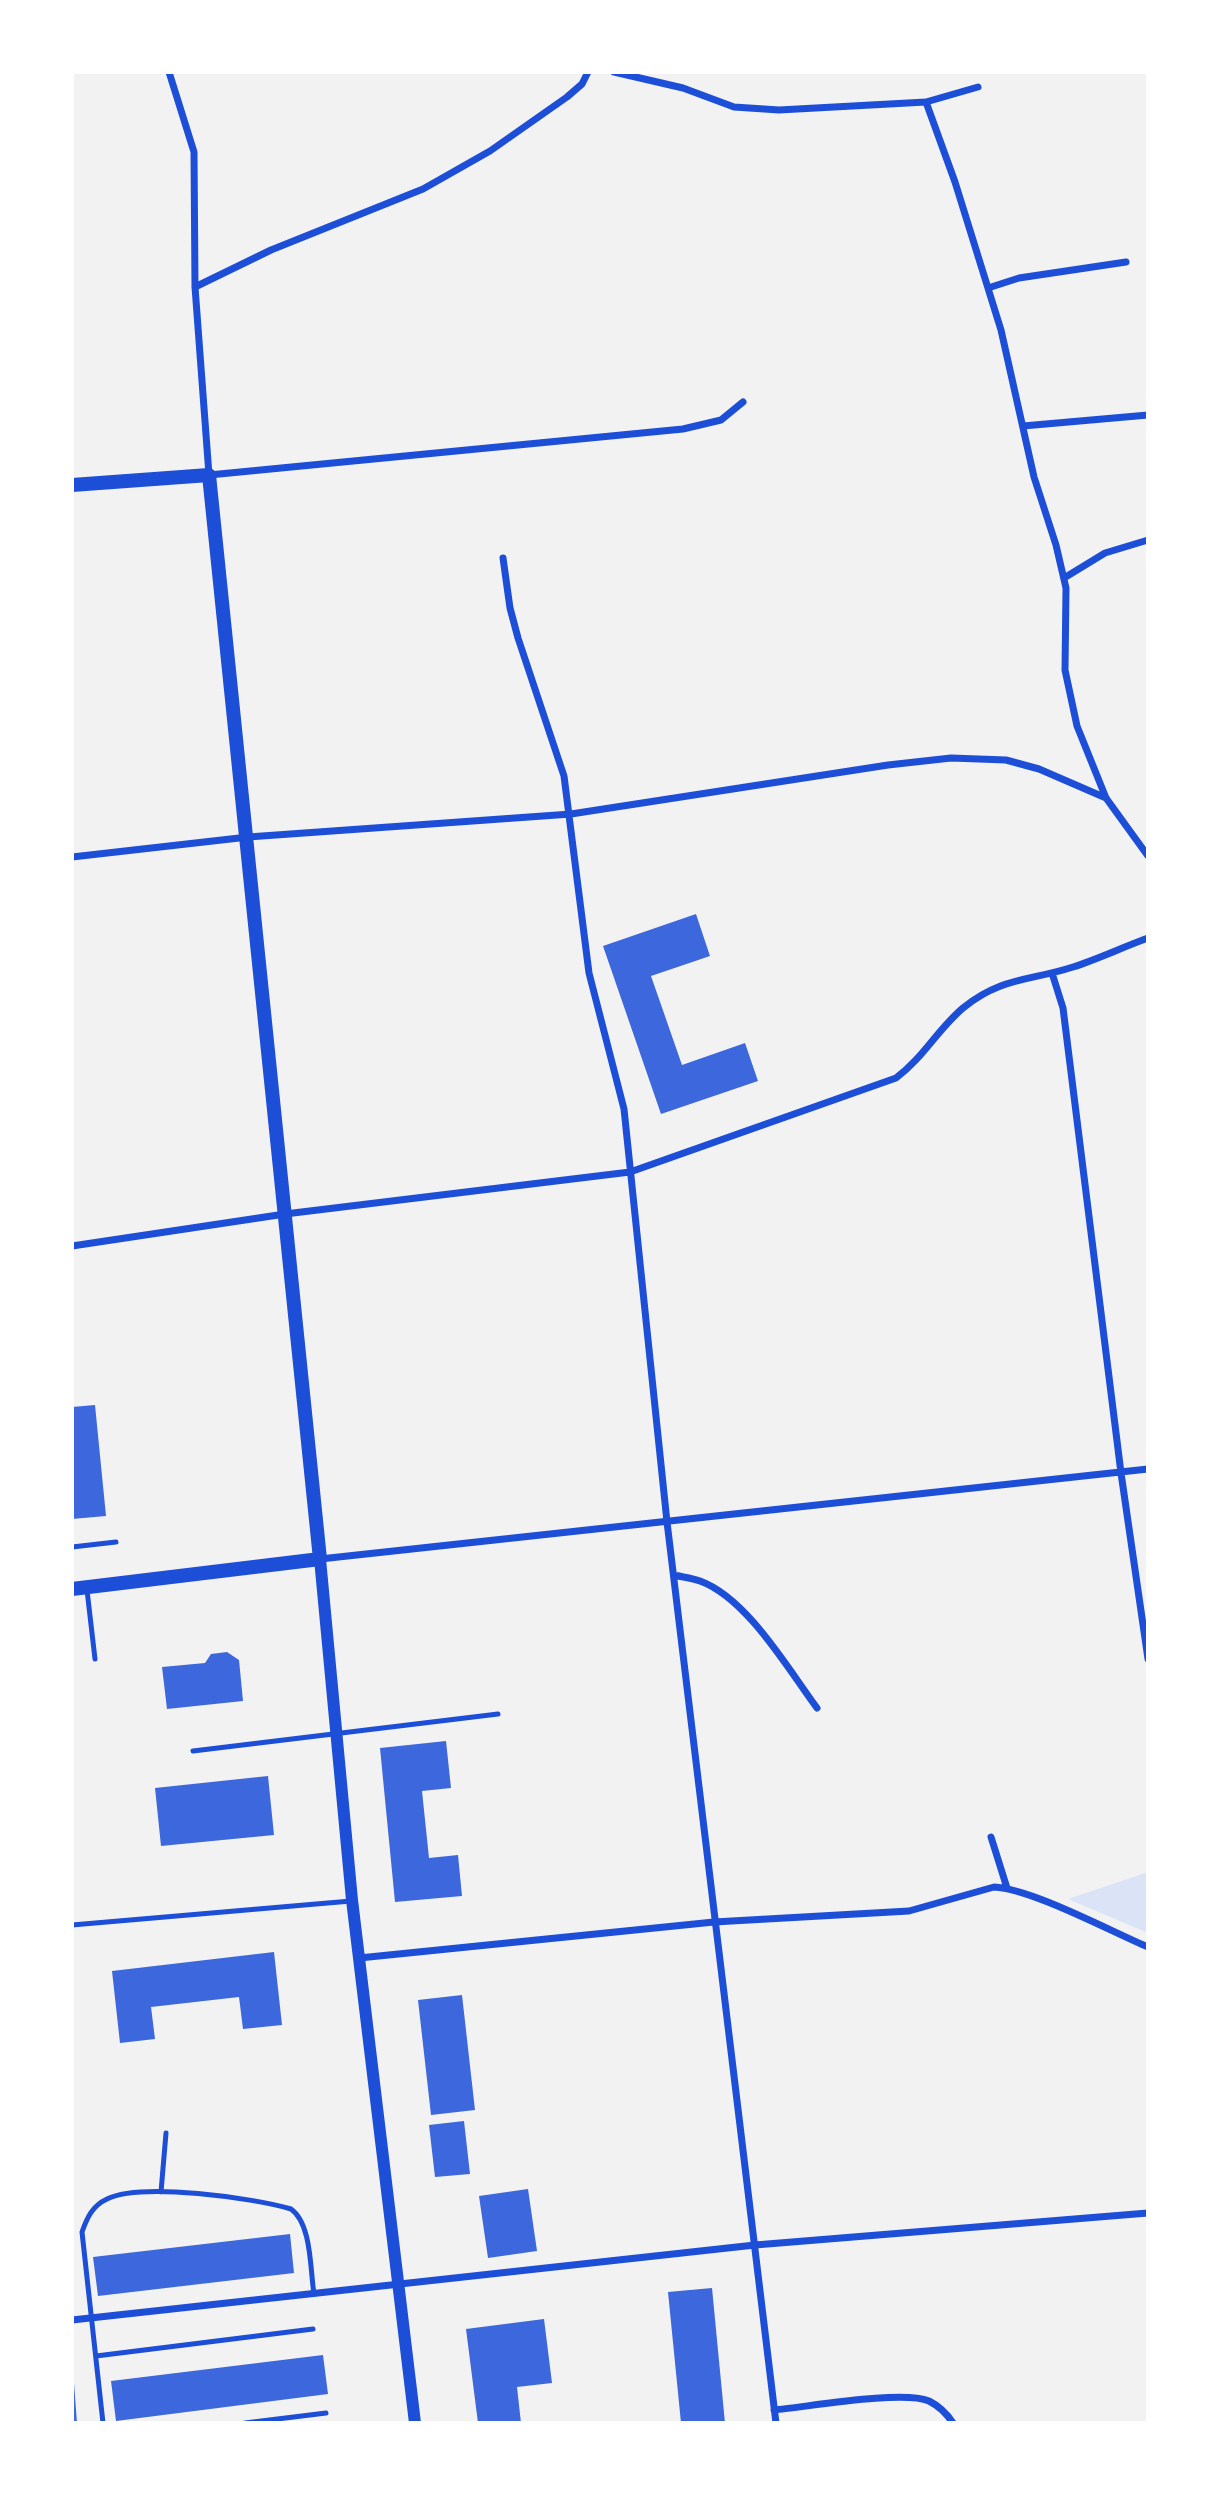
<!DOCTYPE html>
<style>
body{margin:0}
#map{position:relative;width:1220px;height:2495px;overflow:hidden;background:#f2f2f2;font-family:"Libre Baskerville",serif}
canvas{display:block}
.frame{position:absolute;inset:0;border:74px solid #fff;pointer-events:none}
</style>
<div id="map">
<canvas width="1220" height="2495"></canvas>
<div class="frame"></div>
</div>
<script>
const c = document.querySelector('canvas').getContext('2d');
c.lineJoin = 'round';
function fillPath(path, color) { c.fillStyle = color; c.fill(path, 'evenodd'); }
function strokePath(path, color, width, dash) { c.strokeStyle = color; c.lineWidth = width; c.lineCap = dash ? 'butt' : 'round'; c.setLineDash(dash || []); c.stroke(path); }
fillPath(new Path2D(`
 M1148 1872V1933L1068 1899Z`), '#dbe4f7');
fillPath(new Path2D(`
 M696 914 710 956 651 976 682 1065 745 1043 758 1081 661 1114 603 946Z
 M95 1405 106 1516 72 1519V1407Z
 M227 1652 239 1660 243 1701 167 1709 162 1667 205 1663 211 1654Z
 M446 1741 451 1788 422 1791 429 1858 458 1855 462 1896 395 1902 380 1748Z
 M268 1776 274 1835 161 1846 155 1788Z
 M274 1952 282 2025 243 2029 239 1997 151 2007 155 2039 120 2043 112 1971Z
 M462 1995 475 2110 431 2115 418 2000Z
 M464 2121 470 2174 435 2177 429 2125Z
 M528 2189 537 2251 488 2258 479 2196Z
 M290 2234 294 2273 98 2296 93 2257Z
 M712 2288 725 2423H681L668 2292Z
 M544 2319 552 2383 517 2387 521 2423H478L466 2329Z
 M323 2355 328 2394 116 2421 111 2381Z
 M72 2383H74L77 2423H72Z`), '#3d67dc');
strokePath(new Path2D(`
 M72 1547 116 1542
 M87 1590 95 1659
 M193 1751 498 1714
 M72 1925 351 1901
 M161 2192 166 2133
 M96 2356 313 2329
 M103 2423 82 2232C87 2218 92 2206 107 2199 141 2182 254 2198 291 2209 312 2224 310 2270 314 2294
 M245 2423 326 2413`), '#1d4ed8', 5);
strokePath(new Path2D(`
 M169 72 194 152 195 287 209 475 683 429 721 420 743 402
 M614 72 683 88 734 107 779 110 926 102 955 182 1001 330 1034 477 1056 545 1066 588 1065 670 1077 726 1106 798 1148 856
 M926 102 978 87
 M195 287 271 250 423 189 490 151 567 97 582 84 588 72
 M988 288 1019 278 1126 262
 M1023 426 1148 415
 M503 558 510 608 518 638 564 776 589 973 624 1109 667 1522 776 2423
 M1064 578 1105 553 1148 540
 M72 857 248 837 571 814 888 765 951 758 1006 760 1039 769 1106 798
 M1052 973 1063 1008 1121 1473 1148 1659
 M72 1246 285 1214 630 1172 896 1078C923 1058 938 1029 963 1008 1001 977 1030 981 1073 967 1098 959 1123 947 1148 938
 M320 1559 1148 1469
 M674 1575C682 1577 692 1578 700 1581 747 1598 788 1669 817 1708
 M991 1837 1007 1888
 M359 1958 714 1922 909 1911 994 1887C1032 1889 1110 1931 1148 1947
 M72 2320 755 2245 1148 2213
 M774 2410C807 2407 902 2390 929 2401 939 2406 947 2414 953 2423`), '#1d4ed8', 7);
strokePath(new Path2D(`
 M320 1559 352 1900 415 2423`), '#1d4ed8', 12);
strokePath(new Path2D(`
 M72 485 209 475 320 1559 72 1589`), '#1d4ed8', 14);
</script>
